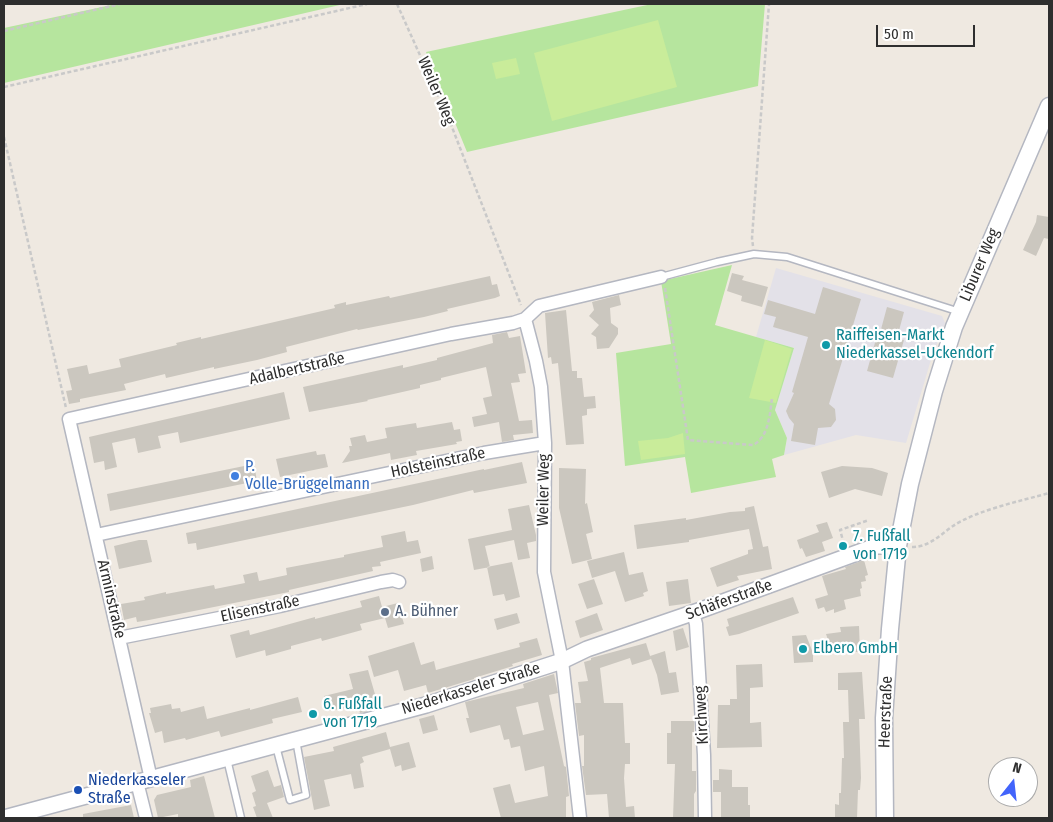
<!DOCTYPE html>
<meta charset="utf-8">
<style>
body{margin:0}
#map{position:relative;width:1053px;height:822px;overflow:hidden;background:#efe9e1;font-family:"Fira Sans Condensed",sans-serif}
canvas{display:block}
.frame{position:absolute;inset:0;border:5px solid #2e2e2e;pointer-events:none}
.north{position:absolute;left:988px;top:757px;width:50px;height:50px;box-sizing:border-box;background:#fff;border:1px solid #ababab;border-radius:50%;rotate:16deg;font-size:14px;font-weight:700;line-height:20px;text-align:center;color:#2e2e2e}
.north::after{content:'';display:block;margin:auto;width:18px;height:22px;background:#4264fb;clip-path:polygon(50% 0,100% 100%,50% 72%,0 100%)}
.scale{position:absolute;left:876px;top:25px;width:99px;height:22px;box-sizing:border-box;border:2px solid #2e2e2e;border-top:0;padding-left:6px;font-size:15px;line-height:18px;white-space:nowrap;color:#2e2e2e;-webkit-text-stroke:4px #fff;paint-order:stroke}
</style>
<div id="map">
<canvas width="1053" height="822"></canvas>
<div class="frame"></div>
<div class="north">N</div>
<div class="scale">50 m</div>
</div>
<script>
const c = document.querySelector('canvas').getContext('2d');
c.lineJoin = 'round';
function fillPath(path, color) { c.fillStyle = color; c.fill(path, 'evenodd'); }
function strokePath(path, color, width, dash) { c.strokeStyle = color; c.lineWidth = width; c.lineCap = dash ? 'butt' : 'round'; c.setLineDash(dash || []); c.stroke(path); }
function drawText(font, color, halo, rows, align = 'center') {
  c.font = font + ' "Fira Sans Condensed",sans-serif'; c.lineWidth = 4.5; c.setLineDash([]); c.textBaseline = 'middle'; c.strokeStyle = halo; c.fillStyle = color; for (const [text, x, y, turn = 0] of rows) {
    c.save(); c.translate(x, y); c.rotate((+turn || 0) * Math.PI / 180); c.textAlign = isNaN(turn) ? turn : align; if (halo) c.strokeText(text, 0, 0); c.fillText(text, 0, 0); c.restore();
  }
}
fillPath(new Path2D(`
 M776 268 942 316 945 323 930 363 906 443 856 435 784 455 787 438 775 410 794 348 756 337Z`), '#e3e1e8');
fillPath(new Path2D(`
 M116 4H344L4 83V28Z
 M652 4H765L758 86 467 152 426 52Z
 M732 265 715 325 794 348 775 410 787 438 784 455 772 459 776 477 691 493 685 457 625 466 616 353 671 344 661 281Z`), '#b6e59e');
fillPath(new Path2D(`
 M658 20 677 87 552 121 534 53Z
 M516 58 520 74 496 79 492 63Z
 M765 340 792 349 776 403 749 398Z
 M683 433 685 454 641 460 638 441 668 438Z`), '#c9ec9a');
fillPath(new Path2D(`
 M1037 215 1049 217V239L1044 238 1036 256 1023 250 1036 222Z
 M732 273 744 276 742 280 768 287 762 307 741 301 742 296 727 291Z
 M490 276 492 285 497 284 500 296 495 298 447 309 448 311 424 317 358 330 357 329 286 347 287 352 257 360 214 369V367L166 378 165 374 124 384 126 390 80 399V402L69 404 66 391 72 390 67 369 87 365 89 374 121 367 119 359 177 345 176 343 201 337V339L335 308 334 305 346 302V305L389 296 390 298Z
 M823 287 861 299 829 404 835 409 836 420 831 427 818 428 815 445 791 441 794 424 789 418 786 411 794 393 792 392 808 337 773 327 776 317 764 314 768 300 815 314Z
 M619 295 621 305 610 308 611 323 618 328V334L609 348 597 349 596 337 591 334 599 325 589 316 594 310 592 302Z
 M887 307 904 312 897 338 904 340 893 378 867 371 878 332 880 333Z
 M566 310 572 371H577V378H582L584 397 595 396 596 408 587 409V415L582 416 584 444 566 445 558 363 552 364 551 357 548 358 545 313Z
 M507 332 509 338 520 336 526 373 518 374 520 382 511 383 519 421 532 420 533 433 513 435 514 440 502 442 499 422 474 427 472 417 487 414 483 398 492 396 486 367 441 378V380L420 385V388L367 400 368 401 309 412 303 387 403 365V368L437 360V358L493 343 492 335Z
 M284 392 290 419 180 443 178 432 158 436 161 448 138 453 135 438 112 443 117 467 105 470 104 461 94 463 89 437Z
 M452 422 454 430 460 429 462 441 456 442 457 444 416 451 417 455 391 460 390 453 342 463 350 451 349 446H352L350 438 365 435 367 442 387 438 385 428 416 423 417 428Z
 M316 451 317 455 325 454 328 467 280 477 276 459Z
 M522 462 527 483 474 493 473 490 413 505 197 550 196 543 188 544 186 533 484 469V470Z
 M254 464 257 481 110 511 107 494Z
 M842 466 872 468 888 473 882 496 855 489 829 498 821 472Z
 M559 468 586 469 585 504 587 503 593 532 586 534 592 559 572 564 559 508Z
 M529 505 536 535V541L527 543 530 558 518 560 514 540 485 546 490 567 474 570 468 539 512 530 508 509Z
 M754 506 763 547 768 546 772 569 737 576 739 580 717 587 710 568 748 554V550L753 549 749 529 689 540V542L637 549 634 525 686 518V520L730 512 745 511V508Z
 M827 522 833 538 822 542 825 551 806 557 802 548 800 549 797 540 819 532 816 525Z
 M405 531 407 542 418 540 421 553 380 562 381 566 372 567 373 571 289 590V592L149 620 137 622 136 617 124 620 121 604 145 600 144 597 166 592V594L214 585 215 589 245 583 243 575 257 572 259 581 287 575 286 568 344 557V555L383 547 381 536Z
 M139 540H147L152 562 119 569 114 546Z
 M624 552 629 575 643 572 648 591 643 593 644 596 625 602 615 571 592 578 587 561Z
 M432 556 434 569 422 572 420 559Z
 M864 560 868 575 865 576 866 581 861 582 862 588 860 589 861 596 844 600 846 609 834 613V609L826 612 824 607 818 609 815 599 828 595 822 576 846 569 845 567Z
 M512 562 520 597 506 601 504 594 493 596 487 567Z
 M594 579 603 604 587 609 578 584Z
 M688 579 691 603 669 606 666 582Z
 M379 596 382 607 398 603 404 624 388 628 385 618 360 624 362 630 322 641 321 638 291 646V649L266 656 265 650 236 658 230 635 249 630 250 635 315 617V619L362 607 360 601Z
 M793 597 799 613 739 634 729 636 726 627 729 626 727 619Z
 M517 613 520 623 497 630 494 619Z
 M597 613 603 630 580 638 575 621Z
 M859 626 860 652H842V645L830 646 826 634 841 632 840 627Z
 M683 628 689 647 676 651 673 631Z
 M806 635 813 653V662L794 663 792 636Z
 M537 638 542 655 512 664 513 666 474 678V679L428 693 426 685 404 691 398 670 374 677 368 656 414 642 421 665 434 661 436 670 520 647 519 643Z
 M646 643 651 659 632 665 630 658 600 668 604 703H623L625 743H630V764H625L624 778 626 807 634 806 635 818H609L607 794 586 795 582 766H584V735L579 736 575 703H581L578 682 588 681 584 662 591 660V658Z
 M665 651 669 673 676 672 679 692 661 695 657 675 650 656Z
 M762 664 763 687 750 688V723L761 722 762 747 717 748 718 705H730V699H737L736 665Z
 M368 670 379 708 360 713 358 706 328 711 324 696 353 689 349 674Z
 M862 672 865 719H859L861 778 860 790H858L857 818H835V804L839 805V793H841L842 758H844L843 722H849L848 690H838V673Z
 M554 674 558 693 549 695 564 766 566 767 569 796 566 797V818H501L493 788 510 784 515 803 548 796 544 766 525 771 520 746 511 748 509 739 504 740 500 725 470 733 466 718H469L465 702 524 688 523 684ZM538 702 544 730 523 735 516 707Z
 M298 697 302 712 272 719 273 723 221 737 219 731 186 740 185 738 164 743 162 731 155 733 149 713H151L150 708 171 704 172 709 180 708 181 712 204 706 207 719 250 708V710Z
 M434 715 438 730 423 734 419 719Z
 M671 721H694V732H692V771H696V791L694 794V818H673L675 764H667V733H671Z
 M386 732 390 747 409 742 416 767 402 771 401 765 395 767 390 749 362 757 364 762 360 764 364 787 354 789 351 774 324 780 330 806 314 810 304 757 334 751 333 747Z
 M719 769 732 770V787H748V805H750V818H721V792H713V780H719Z
 M268 770 274 787 281 785 284 797 267 803 273 818H257L253 807 256 806 252 793 256 791 251 776Z
 M204 776 215 818H178V814L158 818 154 800 157 795 191 787 190 780Z
 M131 805 134 818H83V814Z`), '#cbc7bf');
const service = new Path2D(`
 M661 277 717 262 754 254 787 257 960 312
 M276 746 290 800 306 795 296 740
 M227 759 241 818`);
const minor = new Path2D(`
 M525 319 536 361 541 387 545 443 544 572 562 661 580 818
 M96 535 484 453 545 443
 M693 613 696 624 704 755 705 818
 M119 638 280 606 381 582 393 580 399 582
 M151 779 69 419 451 334 513 323 525 319 539 306 661 277
 M137 782 146 818`);
const tertiary = new Path2D(`
 M4 818 426 705 562 661 587 649 701 610 876 546H898`);
const secondary = new Path2D(`
 M885 818 884 718 890 629 898 546 910 484 934 391 954 327 1049 106`);
strokePath(service, '#b4b7c1', 9);
strokePath(minor, '#b4b7c1', 15);
strokePath(tertiary, '#b4b7c1', 18);
strokePath(secondary, '#b4b7c1', 19);
strokePath(new Path2D(`
 M397 4 450 122 521 305
 M4 31 120 4
 M4 87 367 4
 M4 137 66 408
 M753 246 752 238 769 4
 M665 288 688 440 753 445C769 437 770 413 772 398
 M844 544 840 530 869 520
 M912 547C929 547 940 535 953 526 977 510 1021 501 1049 493`), '#c9c9c9', 2.5, [4, 2.5]);
strokePath(service, '#fff', 6);
strokePath(minor, '#fff', 12);
strokePath(tertiary, '#fff', 15);
strokePath(secondary, '#fff', 16);
for (const [x, y, r, color] of [
 [826,345,5,"#0f9aa8"],
 [235,476,5,"#3f7fe0"],
 [843,546,5,"#0f9aa8"],
 [385,612,5,"#5c6f8a"],
 [803,649,5,"#0f9aa8"],
 [313,714,5,"#0f9aa8"],
 [78,790,5,"#1a4fb4"]
]) { const dot = new Path2D(); dot.arc(x, y, r, 0, 2 * Math.PI); c.fillStyle = color; c.fill(dot); strokePath(dot, '#fff', 2); }
drawText('16px', '#2e2e2e', '#fff', [
 ["Weiler Weg",436,91,67],
 ["Liburer Weg",980,265,-67],
 ["Adalbertstraße",297,369,-13],
 ["Holsteinstraße",438,463,-12],
 ["Weiler Weg",544,490,-89],
 ["Arminstraße",111,599,77],
 ["Schäferstraße",729,600,-20],
 ["Elisenstraße",260,609,-12],
 ["Niederkasseler Straße",471,689,-17],
 ["Heerstraße",886,712,-88],
 ["Kirchweg",702,715,-93]
]);
drawText('16px', '#0d838f', '#fff', [
 ["Raiffeisen-Markt",836,336],
 ["Niederkassel-Uckendorf",836,354],
 ["7. Fußfall",853,537],
 ["von 1719",853,555],
 ["Elbero GmbH",813,649],
 ["6. Fußfall",323,705],
 ["von 1719",323,723]
], 'left');
drawText('16px', '#366cbe', '#fff', [
 ["P.",245,467],
 ["Volle-Brüggelmann",245,485]
], 'left');
drawText('16px', '#4e5e75', '#fff', [
 ["A. Bühner",395,612]
], 'left');
drawText('16px', '#164399', '#fff', [
 ["Niederkasseler",88,781],
 ["Straße",88,799]
], 'left');
</script>
